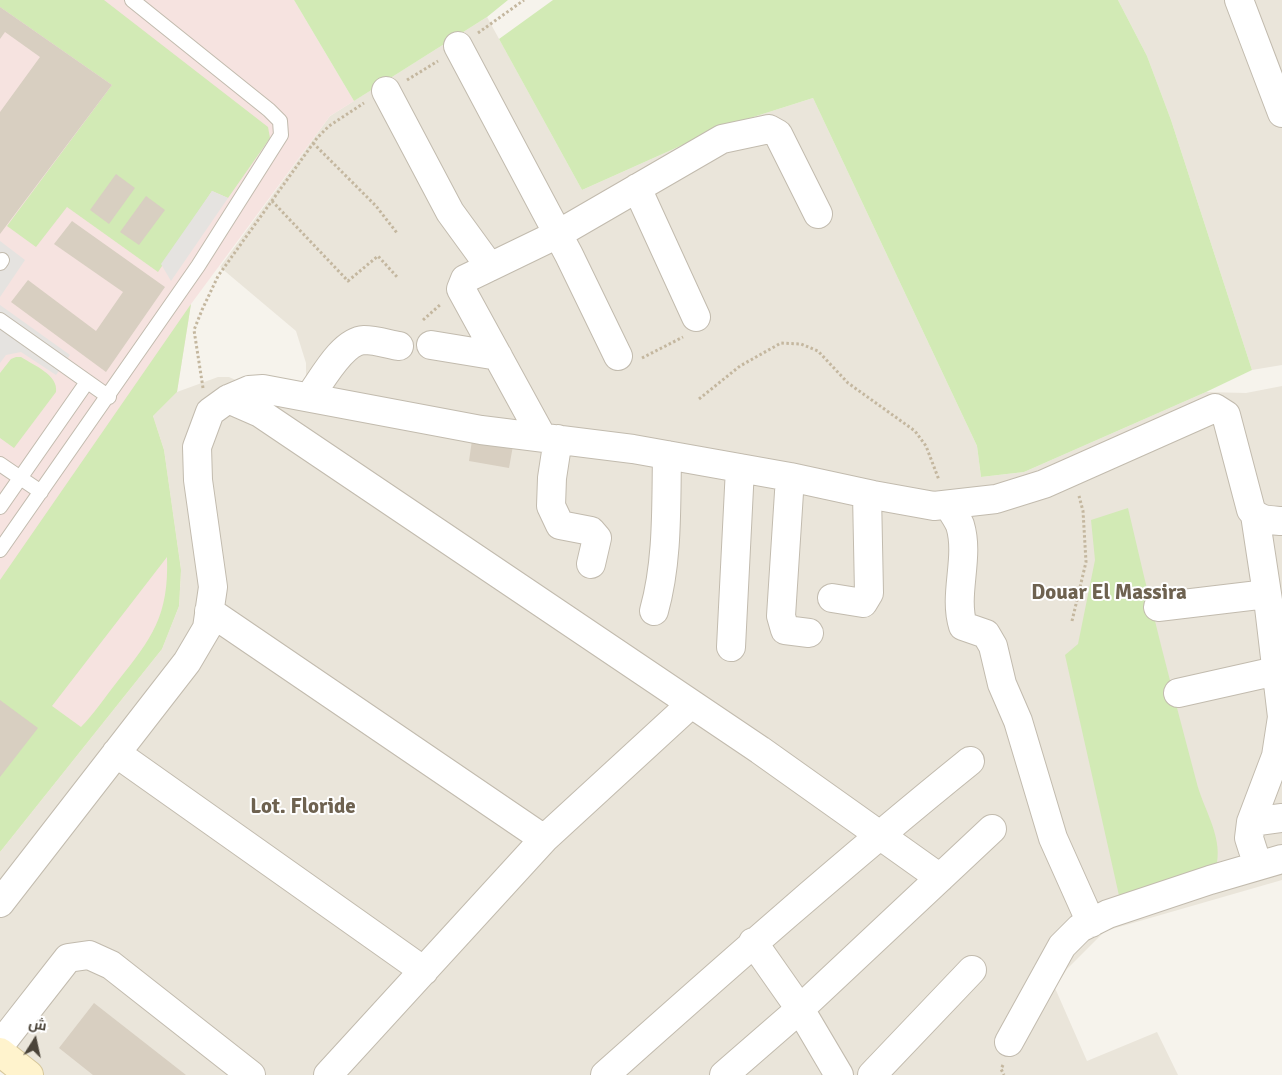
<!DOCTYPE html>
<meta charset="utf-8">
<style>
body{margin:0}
#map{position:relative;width:1282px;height:1075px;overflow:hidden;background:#f6f3ec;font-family:Signika,Cairo,sans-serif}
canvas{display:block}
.north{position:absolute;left:10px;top:1015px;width:50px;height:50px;-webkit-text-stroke:4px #fff;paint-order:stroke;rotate:10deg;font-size:14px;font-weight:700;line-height:20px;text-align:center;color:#4b4439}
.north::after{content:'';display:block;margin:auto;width:18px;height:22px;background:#4b4439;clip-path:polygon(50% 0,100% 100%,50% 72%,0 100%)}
</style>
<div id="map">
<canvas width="1282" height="1075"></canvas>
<div class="north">ش</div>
</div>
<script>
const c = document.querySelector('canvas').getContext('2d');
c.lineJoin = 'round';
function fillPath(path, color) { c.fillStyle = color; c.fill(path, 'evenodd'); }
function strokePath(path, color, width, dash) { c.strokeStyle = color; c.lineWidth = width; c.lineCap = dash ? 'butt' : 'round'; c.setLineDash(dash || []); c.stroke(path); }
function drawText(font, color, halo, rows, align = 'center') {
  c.font = font + ' Signika,sans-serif'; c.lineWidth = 4; c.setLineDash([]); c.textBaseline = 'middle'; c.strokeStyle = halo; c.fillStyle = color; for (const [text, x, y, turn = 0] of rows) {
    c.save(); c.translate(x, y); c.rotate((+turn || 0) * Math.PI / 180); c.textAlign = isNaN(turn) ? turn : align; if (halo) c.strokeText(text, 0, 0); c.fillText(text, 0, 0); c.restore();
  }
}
fillPath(new Path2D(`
 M1118 0H1282V365L1252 370 1171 120 1147 56Z
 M487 17 582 190 725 126 813 98 977 446 981 477 1024 472 1206 392 1246 393 1282 386V880L1105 931 1067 969 1055 988 1087 1061 1157 1032 1178 1075H15L0 1052V852L162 649 179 606 181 570 164 450 153 416 177 392 218 377H229L306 412V363L296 331 220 267 330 116Z`), '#eae5da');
fillPath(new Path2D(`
 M0 0H294L354 101 330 116 191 304 177 392 153 416 164 450 181 570 179 606 162 649 0 852Z`), '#f6e3e0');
fillPath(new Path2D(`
 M0 0H104L268 127 270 138 228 198 212 191 158 272 67 207 36 247 7 226 112 85 0 7Z
 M294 0H508L487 17 354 101Z
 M553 0H1118L1147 56 1171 120 1252 370 1206 392 1024 472 981 477 977 446 813 98 725 126 582 190 499 39Z
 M191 304 177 392 153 416 164 450 181 570 179 606 162 649 0 852V580ZM167 557C169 616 152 638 117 682 105 697 94 714 81 727L52 706Z
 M16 357H21C33 365 59 375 56 392L14 448 0 438V373L11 359Z
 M1128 508C1149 600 1172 690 1196 780 1203 809 1222 834 1217 863L1207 871 1120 900 1065 655 1078 644 1095 560 1091 520Z`), '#d2eab5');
fillPath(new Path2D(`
 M212 191 228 198 171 281 161 264Z
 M0 241 25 260 0 297Z
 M0 305 70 355 56 375 21 352 6 355 0 363Z`), '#e5e3e0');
fillPath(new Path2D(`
 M0 7 112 85 0 234V112L40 57 5 32 0 39Z
 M116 174 135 188 109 224 90 210Z
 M146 196 165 210 139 245 120 232Z
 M72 221 165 287 106 372 11 302 28 280 96 331 123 292 54 244Z
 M473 433 514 440 509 468 469 461Z
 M0 700 38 728 0 777Z
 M94 1003 186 1075H93L59 1048Z`), '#d8cfc1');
const lane = new Path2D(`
 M0 263 2 260
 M0 320 109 397
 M0 464 41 492
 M0 507 87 382
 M0 550 198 266 281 135 280 121 269 110 132 0`);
const street = new Path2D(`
 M1239 0 1282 113
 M458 46 569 255 618 356
 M386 91 450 212 490 267
 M637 188 696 317
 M431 345 498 356
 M310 396C322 380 342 341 364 340 375 340 388 344 399 346
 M228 399 249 390 263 389 481 430 633 449 790 477 873 495 934 506 996 499 1044 484 1215 408 1226 415 1251 510C1259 521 1269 520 1282 521
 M542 437 461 289 465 279 558 234 722 139 769 129 778 134 818 214
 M558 439 552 478 551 506 560 525 591 531 597 538 591 564
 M790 477 781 616 785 630 809 633
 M948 505C952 511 957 518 960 525 970 558 953 594 963 626L986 634 993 646 1002 684 1018 721 1053 838 1091 923
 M1255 515 1269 607 1282 717 1276 756 1251 822 1249 838 1258 866
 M832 598 863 603 869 593 867 494
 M1158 607 1267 594
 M209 611 544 839
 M654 611C668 561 666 507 667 455
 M731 647 740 468
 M1178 693 1276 671
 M116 753 424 971
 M1251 822 1282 818
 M0 903 187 662 207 628 213 587 198 480 197 447 210 412 228 399 260 413 760 750 940 878
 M753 942 800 1009 839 1075
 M1009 1042 1062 946 1080 928 1108 914 1210 880 1282 859
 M0 1045 68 958 89 955 111 965 251 1075
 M328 1075 544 839 691 704
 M605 1075C725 968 845 862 970 761
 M724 1075 800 1009 992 829
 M872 1075 972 970`);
const secondary = new Path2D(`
 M0 1052 29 1075`);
strokePath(lane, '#c2bbae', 16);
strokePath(street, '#c2bbae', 30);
strokePath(secondary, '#d6c79b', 30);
strokePath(new Path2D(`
 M478 33 524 0
 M407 80 438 61
 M313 143 376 206 397 233
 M272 201 348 281 378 256 398 278
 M423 320 441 304
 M642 358 683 337
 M203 388 194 330 202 310 218 276 317 138 329 126 364 103
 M699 399 740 366 781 343 801 344 818 351 848 383 915 431 926 446 939 480
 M1072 621 1086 562 1083 511 1079 496
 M1003 1065 1001 1069 1004 1075`), '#c4b79f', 3, [2.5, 2.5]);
strokePath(lane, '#fff', 14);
strokePath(street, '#fff', 28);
strokePath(secondary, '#fff3cd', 28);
drawText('bold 21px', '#6e6250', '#fff', [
 ["Douar El Massira",1109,593],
 ["Lot. Floride",303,807]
]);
</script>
